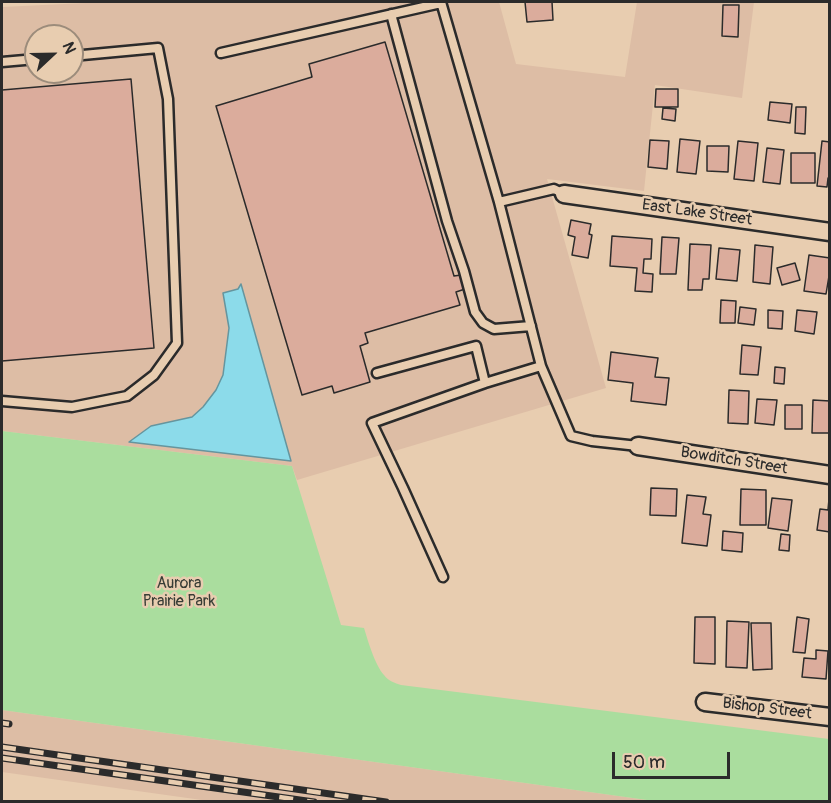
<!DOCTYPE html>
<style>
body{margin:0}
#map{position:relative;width:831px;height:803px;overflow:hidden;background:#e8cdb0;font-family:Pangolin,sans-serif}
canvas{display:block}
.frame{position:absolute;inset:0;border:3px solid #2b2b2b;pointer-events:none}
.north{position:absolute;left:24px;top:24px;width:60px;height:60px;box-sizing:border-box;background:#e8cdb0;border:2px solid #9c8c7b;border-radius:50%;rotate:68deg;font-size:16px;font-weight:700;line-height:24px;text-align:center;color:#2b2b2b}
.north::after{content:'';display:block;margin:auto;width:21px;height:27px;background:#2b2b2b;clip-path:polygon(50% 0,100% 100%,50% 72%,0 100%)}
.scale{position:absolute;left:612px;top:752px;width:118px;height:27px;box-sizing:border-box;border:3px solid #2b2b2b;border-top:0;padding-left:8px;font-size:18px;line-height:21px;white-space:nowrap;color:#2b2b2b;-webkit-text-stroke:4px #e8cdb0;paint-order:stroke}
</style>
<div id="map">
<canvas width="831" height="803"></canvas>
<div class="frame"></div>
<div class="north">N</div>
<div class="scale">50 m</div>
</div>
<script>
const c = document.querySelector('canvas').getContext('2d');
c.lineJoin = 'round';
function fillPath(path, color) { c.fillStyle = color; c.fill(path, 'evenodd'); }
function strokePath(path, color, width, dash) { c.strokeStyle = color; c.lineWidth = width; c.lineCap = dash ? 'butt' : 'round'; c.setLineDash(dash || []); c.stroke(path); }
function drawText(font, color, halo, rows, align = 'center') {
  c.font = font + ' Pangolin,sans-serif'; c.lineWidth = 5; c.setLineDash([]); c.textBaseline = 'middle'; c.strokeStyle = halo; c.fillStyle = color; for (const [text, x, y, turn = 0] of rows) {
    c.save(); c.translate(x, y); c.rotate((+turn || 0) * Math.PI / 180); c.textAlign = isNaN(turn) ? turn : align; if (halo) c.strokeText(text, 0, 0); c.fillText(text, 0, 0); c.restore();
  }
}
fillPath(new Path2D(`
 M106 2H499L516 64 625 77 637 2H754L742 98 655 85 644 191 547 179 606 388 297 480 292 466 2 431V7ZM36 36H72V72H36Z
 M2 710 654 801 216 802 2 772Z`), '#ddbda5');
fillPath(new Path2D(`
 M2 431 292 466 341 625 364 628C368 641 375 665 384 675 388 681 395 683 401 685L829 739V801H654L2 710Z`), '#aadd9e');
const water = new Path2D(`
 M241 284 291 461 129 442 151 426 192 417 203 407 216 390 223 375 229 328 223 293 238 289Z`);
fillPath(water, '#8cdbea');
strokePath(water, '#65959e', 1.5);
const building = new Path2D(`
 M525 2H552L553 20 527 22Z
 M723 5H739L738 37 722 36Z
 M385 42 454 276 461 275 465 289 456 292 460 305 365 333 368 343 360 346 370 382 334 393 332 386 302 395 216 106 312 77 309 64Z
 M131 79 154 348 2 361V90Z
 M656 89H678V107H655Z
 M770 102 792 104 790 123 768 120Z
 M796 107H806L805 134 795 133Z
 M663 108 676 109 675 121 662 119Z
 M680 139 700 141 696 174 677 172Z
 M650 140 669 141 667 169 648 167Z
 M738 141 758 143 754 181 734 179Z
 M822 141 830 142V178H828L827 187 817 186Z
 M707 146H729L728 172 707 171Z
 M767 148 784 150 780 184 763 182Z
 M791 153H815V183H791Z
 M571 220 591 224 589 234 592 235 588 258 572 255 575 237 568 235Z
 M612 236 652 239 651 259H644L643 273 653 274 652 292 635 291 637 268 610 266Z
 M662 237 679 238 676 274H660Z
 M690 244 711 245 709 279H703L702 290H688Z
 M755 245 773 247 770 284 753 282Z
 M719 248 740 250 737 281 716 279Z
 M809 255 830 258V270L826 294 804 291Z
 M795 263 800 280 782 285 777 268Z
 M721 300 736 301 735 323H720Z
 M740 307 756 309 754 325 738 323Z
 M768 310 783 311 782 329 768 328Z
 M797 310 817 312 814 334 795 331Z
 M742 345 761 347 758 375 740 374Z
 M611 352 658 358 655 377 669 378 666 405 631 401 633 383 608 380Z
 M775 367 785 368 784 384 774 383Z
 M729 390 749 391 748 424 728 423Z
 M757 399 777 400 774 425 755 423Z
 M813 400 830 401V433H812Z
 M785 405H802V429H785Z
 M651 488 677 489 676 516 650 515Z
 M741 489 766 490V525H740Z
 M687 495 706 497 703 514 711 515 707 546 682 543Z
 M772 498 792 500 788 531 768 528Z
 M829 499 830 532 817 530 820 509 828 510Z
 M723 531 743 533 742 552 722 550Z
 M781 534 790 535 789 551 779 550Z
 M695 617H715V664L694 663Z
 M797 617 809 619 805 653 793 652Z
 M727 621 749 622 747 668 726 667Z
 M751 623H771L772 669 753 670Z
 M816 650 828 651 826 679 802 677 804 658 816 659Z`);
fillPath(building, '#dbac9c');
strokePath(building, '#2b2b2b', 1.5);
const service = new Path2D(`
 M441 2 499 202 541 366 571 436 592 441 638 446
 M391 14 447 221 464 271 475 312 483 323 494 329 531 326
 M221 53 441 3
 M2 62 36 59
 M499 202 554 189 564 194
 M377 373 476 346 485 383 541 366
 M2 401 72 407 127 396 154 375 177 343 168 99 158 48 72 56
 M443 577 403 488 372 423 485 383`);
const minor = new Path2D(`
 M564 194 830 232
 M638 446 830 475
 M705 702 830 717`);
strokePath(service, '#2b2b2b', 13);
strokePath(minor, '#2b2b2b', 21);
strokePath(service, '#e8cdb0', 8);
strokePath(minor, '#e8cdb0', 16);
const rail = new Path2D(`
 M2 723 9 724
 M2 747 386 802
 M2 758 314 802`);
strokePath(rail, '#2b2b2b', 7);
strokePath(rail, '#e8cdb0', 4.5, [14]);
drawText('16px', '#2b2b2b', '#e8cdb0', [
 ["East Lake Street",697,213,8],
 ["Bowditch Street",734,461,9],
 ["Bishop Street",767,709,7]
]);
drawText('16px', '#383d36', '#e8cdb0', [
 ["Aurora",179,584],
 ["Prairie Park",179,602]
]);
</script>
